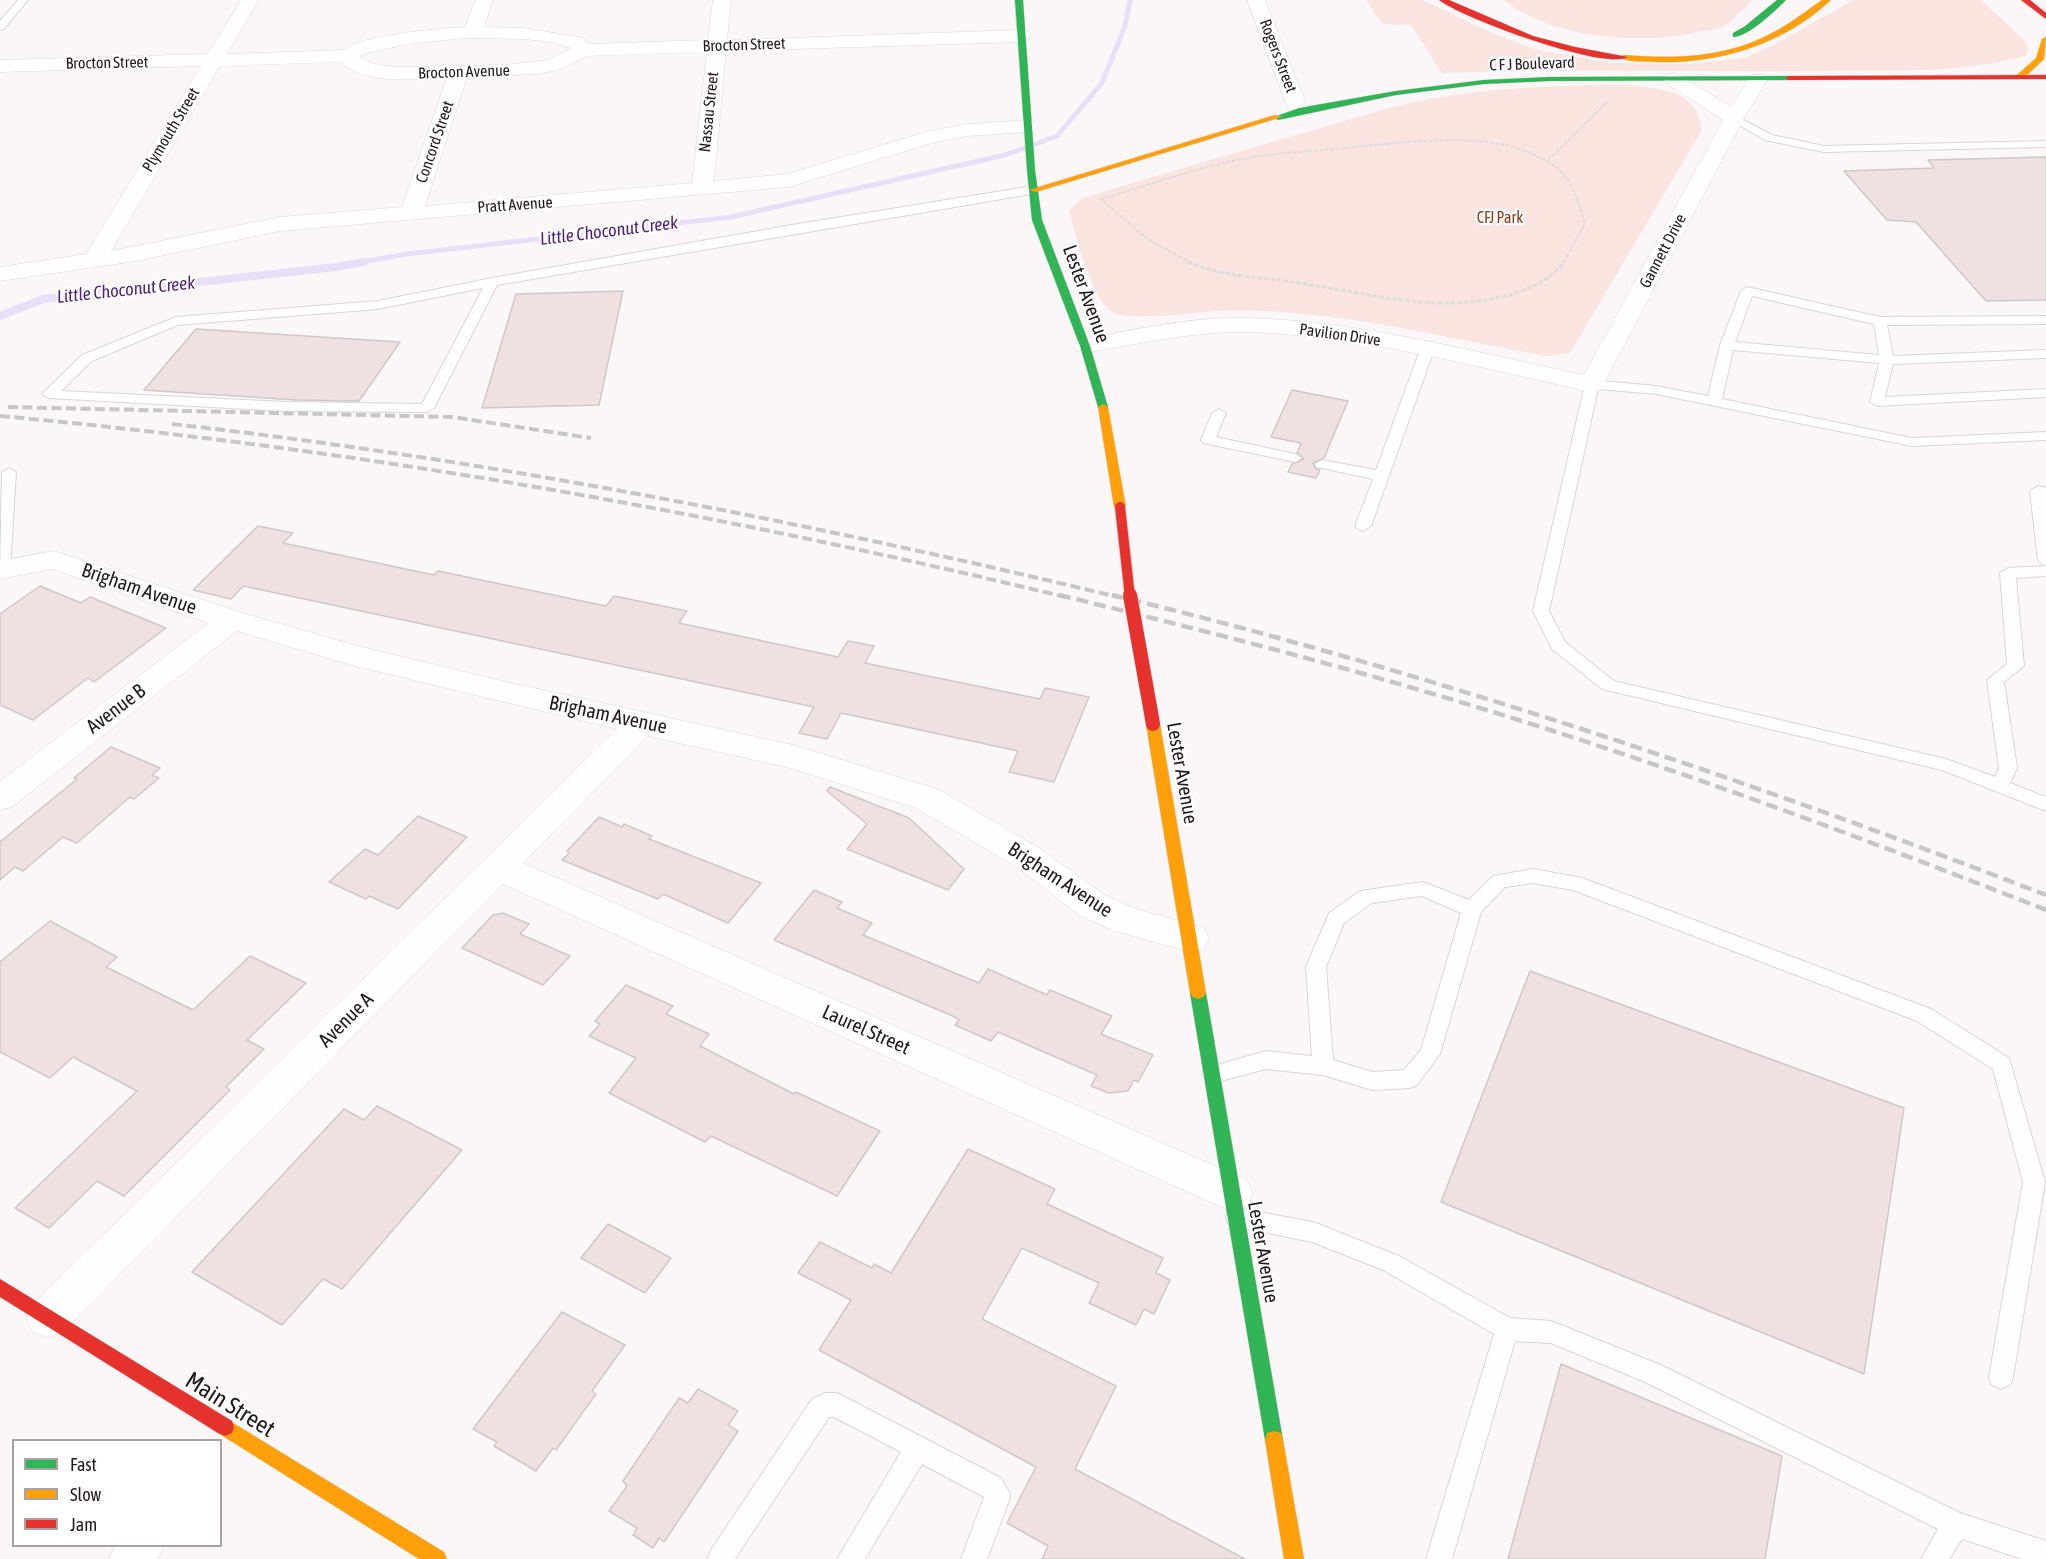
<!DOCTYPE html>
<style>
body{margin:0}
#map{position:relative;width:2046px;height:1559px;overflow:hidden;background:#fbf7f9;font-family:"Asap Condensed",sans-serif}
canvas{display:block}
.legend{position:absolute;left:12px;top:1439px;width:210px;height:108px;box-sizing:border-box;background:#fff;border:2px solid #a7a3a5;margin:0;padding:8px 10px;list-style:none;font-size:18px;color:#23181d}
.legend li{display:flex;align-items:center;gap:12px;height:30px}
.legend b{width:30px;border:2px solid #a7a3a5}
</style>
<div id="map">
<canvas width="2046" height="1559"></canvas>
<ul class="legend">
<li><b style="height:8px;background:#30b455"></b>Fast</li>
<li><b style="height:8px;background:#ff9f0a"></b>Slow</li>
<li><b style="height:8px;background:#e5322d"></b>Jam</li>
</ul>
</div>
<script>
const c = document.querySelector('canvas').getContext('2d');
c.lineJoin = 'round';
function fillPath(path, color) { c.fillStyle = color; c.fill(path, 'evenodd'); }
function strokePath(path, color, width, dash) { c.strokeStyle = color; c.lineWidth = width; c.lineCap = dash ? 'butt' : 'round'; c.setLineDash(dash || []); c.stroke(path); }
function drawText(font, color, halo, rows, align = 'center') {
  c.font = font + ' "Asap Condensed",sans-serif'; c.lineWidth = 4.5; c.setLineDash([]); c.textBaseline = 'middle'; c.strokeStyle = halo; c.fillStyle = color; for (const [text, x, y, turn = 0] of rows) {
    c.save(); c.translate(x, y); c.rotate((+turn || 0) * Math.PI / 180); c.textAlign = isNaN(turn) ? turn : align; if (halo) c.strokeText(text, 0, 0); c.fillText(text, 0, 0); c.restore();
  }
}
fillPath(new Path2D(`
 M1366 0H1423L1492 33 1534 49 1611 63 1689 64 1745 58 1775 44 1854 0H1981L2022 38 2029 49 2025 56C1962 74 1886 70 1821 71 1695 72 1568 69 1442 73L1411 25 1382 24Z
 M1504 0H1753C1744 8 1733 21 1722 27 1716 30 1706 31 1699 32 1642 45 1551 39 1504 0Z
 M1630 85C1663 89 1697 90 1702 130L1570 353 1547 356C1438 337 1326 306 1214 311 1194 313 1130 321 1114 313 1092 302 1075 233 1069 210L1083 198C1158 175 1234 153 1310 131 1350 120 1389 106 1429 99 1496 87 1562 85 1630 85Z`), '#f9e4df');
strokePath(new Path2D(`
 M356 263 407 254 731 217 1005 155 1057 136 1102 83 1125 26 1130 0`), '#e7def8', 5);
strokePath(new Path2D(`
 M0 316 43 299 336 267 364 262`), '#e7def8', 8);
const building = new Path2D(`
 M2046 157V300L1986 301 1916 222 1887 220 1844 171 1934 168 1928 160Z
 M623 291 599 405 482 408 516 294Z
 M196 329 400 342 359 401 296 400 144 390Z
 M1292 390 1348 401 1324 458 1313 463 1315 468 1320 470 1316 478 1288 472 1292 464 1304 459 1297 453 1301 443 1271 437Z
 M258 526 293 533 283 543 434 575 438 571 606 606 614 596 687 611 679 623 838 657 848 641 874 646 865 663 1040 699 1045 688 1089 697 1054 782 1009 772 1018 751 841 713 827 739 799 733 814 707 243 586 231 599 193 590Z
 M40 586 81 603 90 597 166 628 94 682 88 678 33 720 0 705V614Z
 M111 747 160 768 152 775 159 778 134 799 130 797 77 843 63 837 23 871 15 867 0 880V842L77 779 74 778Z
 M830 787 909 818 964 869 948 890 847 849 867 824 827 791Z
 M418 816 467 837 398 909 369 896 366 899 329 882 365 849 378 855Z
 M599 817 622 827 624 824 652 836 649 839 761 883 728 923 663 894 658 899 562 860 569 853 567 851Z
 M814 890 842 902 837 908 872 923 863 935 979 983 988 969 1047 995 1050 990 1112 1016 1101 1034 1153 1055 1138 1082 1134 1080 1128 1091 1109 1093 1091 1086 1097 1075 998 1032 991 1041 955 1025 959 1020 955 1017 774 940Z
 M503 913 529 924 520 934 570 956 543 985 462 948 493 915Z
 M50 921 117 957 106 967 193 1010 250 956 306 983 247 1040 264 1049 226 1087 230 1090 124 1196 97 1181 49 1228 15 1208 137 1091 73 1057 50 1078 0 1052V962Z
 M1530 971 1904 1108 1864 1374 1441 1202Z
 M626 985 673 1006 666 1014 709 1034 700 1046 794 1094 796 1092 880 1131 837 1196 711 1136 705 1142 609 1093 636 1058 589 1036 600 1024 595 1021Z
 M377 1106 462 1150 342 1289 323 1279 282 1325 192 1272 344 1109 364 1120Z
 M968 1149 1055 1189 1047 1204 1163 1258 1156 1273 1170 1280 1154 1314 1144 1309 1136 1325 1089 1303 1099 1283 1022 1248 982 1319 1116 1386 1075 1469 1245 1559H1042L1048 1546 1007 1523 1036 1467 819 1350 851 1300 798 1273 820 1242 872 1268 874 1264 891 1273Z
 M608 1224 671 1258 645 1293 581 1258Z
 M562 1312 625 1345 592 1391 596 1394 556 1450 553 1448 536 1471 494 1446 497 1442 473 1429Z
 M1561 1364 1782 1456 1765 1559H1508Z
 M698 1389 738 1411 728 1425 738 1431 664 1542 659 1538 653 1548 633 1535 637 1528 609 1511 627 1486 623 1481 679 1398 688 1403Z`);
fillPath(building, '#efe0e2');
strokePath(building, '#cfc7c9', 1.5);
const lane = new Path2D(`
 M18 0H28L4 29 0 30V21Z
 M1734 115 1772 135 1824 146 2046 141V147L1824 152 1765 140 1730 120 1728 118Z
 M1033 186 1037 187V193L497 285 434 408 427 412 285 411 49 398 42 394 82 355 176 317 378 301 492 278 792 225ZM483 288 422 404 285 402 61 391 92 361 178 325 378 309Z
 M1747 287 1880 317 2046 316V324L1887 325 1893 356 2046 350V358L1893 364 1885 397 2046 389V397L1877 406 1870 402 1879 363 1733 350 1722 399 1912 438 2046 432V440L1912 446 1656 394 1598 389 1549 611 1565 642 1614 681 1946 759 1995 777 1999 768 1987 680 2007 664 2000 573 2008 568 2046 566V576L2016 578 2024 666 2004 682 2017 768 2010 783 2046 797V811L1942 770 1602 689 1552 649 1533 611 1585 384 1592 380 1656 386 1708 396 1720 345 1741 291ZM1752 296 1874 324 1879 355 1735 342Z
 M1427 346 1434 350 1371 526 1363 531 1358 529 1355 526 1373 479 1317 467 1315 464 1322 460 1376 470 1420 350Z
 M1219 409 1226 413 1216 437 1295 454 1302 458 1295 462 1203 443 1201 440 1212 413Z
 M9 468 16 472 10 570 2 575 0 574 2 472Z
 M2038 486 2046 488V566L2038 561 2030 491Z
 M1533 869 1582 878 1931 1009 2009 1058 2045 1182 2013 1377 2010 1385 2001 1389 1992 1385 1989 1377 2023 1182 1993 1069 1917 1021 1573 890 1533 883 1505 887 1481 912 1440 1054 1417 1085 1410 1088 1372 1090 1323 1075 1266 1069 1213 1083 1206 1080 1202 1074 1206 1068 1266 1051 1312 1056 1306 967 1329 913 1360 891 1423 882 1469 900 1493 876ZM1422 896 1461 913 1421 1050 1404 1070 1372 1072 1333 1060 1326 967 1344 923 1372 903Z
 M1237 1208 1313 1222 1399 1256 1510 1318 1551 1321 1663 1366 1960 1513 2046 1541V1559H2022L1962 1539 1949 1559H1921L1938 1529 1645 1382 1551 1343 1515 1341 1452 1559H1426L1494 1334 1383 1270 1312 1242 1229 1225 1226 1218 1229 1211Z
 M826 1393H836L845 1397 1001 1478 1010 1494 1009 1501 987 1559H961L984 1497 922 1464 865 1559H837L901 1452 834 1417H829L735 1559H707L711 1550 812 1399Z`);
const street = new Path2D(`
 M241 0H259L227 54 344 50C364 34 438 29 465 27L475 0H493L484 27 524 28 584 38 588 44 708 40 713 0H731L727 40 1022 30 1029 32 1031 36 1029 40 1022 42 726 51 714 181 787 174 929 131 968 124 1028 120 1035 122 1038 126 1035 130 1028 132 968 136 932 143 789 187 280 231 136 261 0 281V267L86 254 201 66 0 72V60L208 54ZM466 38 524 39 552 42 571 48 548 60 505 65 398 67 376 65 359 57 363 54 408 44ZM707 52 692 183 425 206 467 77 538 74 561 69 586 56ZM341 62C367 86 415 79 447 77L402 207 280 217 111 251 220 66Z
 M1247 0H1265L1309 111 1306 115H1292L1289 111Z
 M1673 73 1680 75 1731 107 1751 75H1765L1768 79 1744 118 1601 389 1592 392C1479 368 1359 334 1243 332 1190 332 1137 344 1085 353L1076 351 1073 346 1076 341 1085 339C1137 329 1190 317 1243 318 1358 320 1472 352 1584 375L1723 120 1666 83 1663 79 1666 75Z
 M54 551 243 613 358 646 502 681 793 745 940 790 1039 848 1105 895 1136 909 1204 928 1209 938 1204 948 1191 952 1114 931 1079 915 1015 866 916 808 790 768 648 736 523 863 1247 1180 1253 1193 1247 1206 1233 1211 1219 1206 503 884 63 1332 48 1338 33 1332 26 1318 33 1304 617 729 355 666 237 631 12 807 0 810V781L209 623 52 569 0 579V561Z
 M115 1546H164L158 1559H109Z`);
const fast = new Path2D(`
 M1015 0H1023L1035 170 1042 220 1090 346 1108 407 1103 410 1098 407 1080 346 1032 220 1027 170Z
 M1777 0H1786C1775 11 1748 37 1733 37V33L1744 27Z
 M1789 76H1792V80L1549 81 1484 84 1396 95 1278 120 1274 117 1299 108 1396 91 1484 80 1549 77Z
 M1198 987 1203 989 1206 993 1283 1440 1281 1447 1274 1449 1267 1447 1265 1440 1190 993 1193 989Z`);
const slow = new Path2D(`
 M1822 0H1831C1784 44 1720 64 1656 62 1645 61 1629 63 1620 57L1624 55C1675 59 1726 58 1772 33 1790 24 1806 11 1822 0Z
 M2046 37 2044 59 2023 79H2017V75L2036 58 2042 39Z
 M1275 115 1282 117 1036 192 1029 190Z
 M1103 404 1108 407 1126 507 1120 510 1114 507 1098 407Z
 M1153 719 1160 724 1206 993 1203 997 1198 999 1193 997 1190 993 1146 724Z
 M225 1418 444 1552 447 1559H419L218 1433 216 1427 218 1421Z
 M1274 1431 1281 1433 1283 1440 1304 1559H1284L1265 1440 1267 1433Z`);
const jam = new Path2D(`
 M1439 0H1449L1533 36 1575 47 1628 57C1605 71 1462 18 1439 0Z
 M2021 0H2030L2046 13V19Z
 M2046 75V79L1789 80 1785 78 1789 76Z
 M0 1279 232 1421 234 1427 232 1433 225 1436 218 1433 0 1297Z`);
strokePath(lane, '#dcd4d7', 2);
strokePath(street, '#dcd4d7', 1);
strokePath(fast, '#dcd4d7', 1);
strokePath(slow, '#dcd4d7', 1);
strokePath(jam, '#dcd4d7', 1);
strokePath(new Path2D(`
 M1548 160 1608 101
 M1191 263 1149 240 1101 199C1153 184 1205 164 1259 156 1287 152 1316 151 1345 148 1406 143 1496 127 1550 163 1572 177 1578 200 1585 224L1563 263`), '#dddcdc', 2, [4, 1.5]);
strokePath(new Path2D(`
 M1188 262C1223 277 1262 277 1299 283 1373 294 1442 316 1515 293 1536 286 1551 279 1564 262`), '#dddcdc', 3, [4.5, 2]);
fillPath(lane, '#fefefe');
fillPath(street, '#fefefe');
fillPath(fast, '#30b455');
fillPath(slow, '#ff9f0a');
fillPath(jam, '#e5322d');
strokePath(new Path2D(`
 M8 407 452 417 591 438
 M0 416C359 449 715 512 1065 597
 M172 424C491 460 807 522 1118 597`), '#c7c6c6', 4, [10, 4.5]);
strokePath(new Path2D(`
 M1059 595C1223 635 1386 677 1547 729 1715 783 1881 845 2046 910
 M1112 595C1430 672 1740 777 2046 895`), '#c7c6c6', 4.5, [12, 6]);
const jamBridgeFar1 = new Path2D(`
 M1120 507 1130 597`);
const jamBridge = new Path2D(`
 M1130 595 1153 724`);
strokePath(jamBridgeFar1, '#dcd4d7', 12, []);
strokePath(jamBridge, '#dcd4d7', 15, []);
strokePath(jamBridgeFar1, '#e5322d', 10);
strokePath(jamBridge, '#e5322d', 14);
drawText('16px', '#23181d', '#fff', [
 ["Brocton Street",744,45,-2],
 ["Rogers Street",1278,56,69],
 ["Brocton Street",107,63,-1],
 ["C F J Boulevard",1532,64,-2],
 ["Brocton Avenue",464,72,-2],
 ["Nassau Street",709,112,-84],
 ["Plymouth Street",171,130,-59],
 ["Concord Street",435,142,-71],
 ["Pratt Avenue",515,205,-4],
 ["Gannett Drive",1663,251,-62],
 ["Pavilion Drive",1340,335,8]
]);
drawText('16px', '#8c3515', '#fff', [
 ["CFJ Park",1500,218]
]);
drawText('italic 18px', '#4d1c80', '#fff', [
 ["Little Choconut Creek",609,231,-7],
 ["Little Choconut Creek",126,290,-6]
]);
drawText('20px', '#23181d', '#fff', [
 ["Lester Avenue",1086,294,70],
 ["Brigham Avenue",139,589,19],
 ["Avenue B",116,709,-37],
 ["Brigham Avenue",608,715,12],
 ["Lester Avenue",1182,773,80],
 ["Brigham Avenue",1060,880,33],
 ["Avenue A",346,1020,-45],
 ["Laurel Street",866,1030,24],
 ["Lester Avenue",1263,1252,80]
]);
drawText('24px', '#23181d', '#fff', [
 ["Main Street",230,1405,32]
]);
</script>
